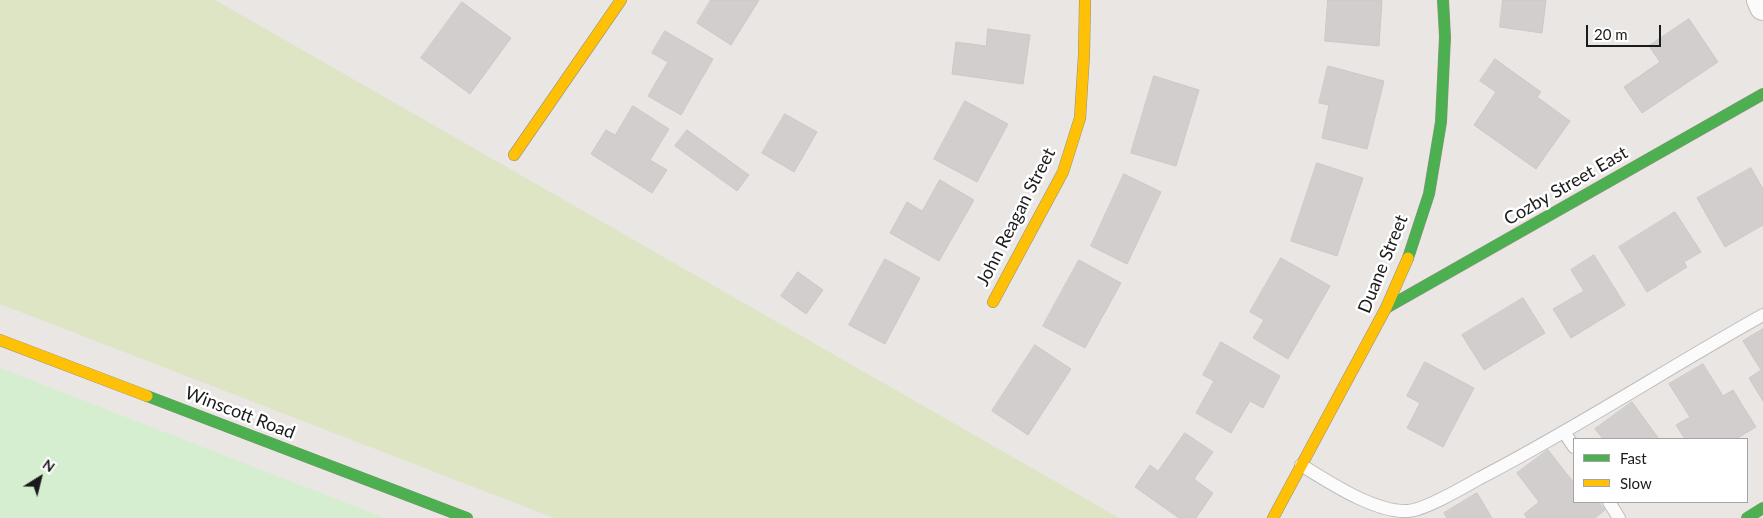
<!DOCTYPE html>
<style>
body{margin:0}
#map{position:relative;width:1763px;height:518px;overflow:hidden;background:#e9e6e4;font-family:Lato,sans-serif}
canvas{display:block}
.legend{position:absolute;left:1573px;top:438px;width:175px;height:65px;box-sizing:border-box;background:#fff;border:1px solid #a4a4a4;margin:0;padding:6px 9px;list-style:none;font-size:15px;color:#1b1b1b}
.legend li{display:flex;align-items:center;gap:10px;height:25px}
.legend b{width:25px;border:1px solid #a4a4a4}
.north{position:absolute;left:15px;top:453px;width:50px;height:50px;-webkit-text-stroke:4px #fff;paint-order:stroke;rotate:36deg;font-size:14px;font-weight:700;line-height:20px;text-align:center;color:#1b1b1b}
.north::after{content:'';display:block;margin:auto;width:18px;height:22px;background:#1b1b1b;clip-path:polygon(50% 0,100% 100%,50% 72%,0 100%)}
.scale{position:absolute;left:1586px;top:25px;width:75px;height:22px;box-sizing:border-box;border:2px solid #1b1b1b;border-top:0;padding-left:6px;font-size:15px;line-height:18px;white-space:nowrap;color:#1b1b1b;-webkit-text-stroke:4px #fff;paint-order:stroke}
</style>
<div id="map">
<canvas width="1763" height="518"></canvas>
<ul class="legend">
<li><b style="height:6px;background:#4caf50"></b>Fast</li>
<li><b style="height:6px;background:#ffc107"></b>Slow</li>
</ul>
<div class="north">N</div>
<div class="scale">20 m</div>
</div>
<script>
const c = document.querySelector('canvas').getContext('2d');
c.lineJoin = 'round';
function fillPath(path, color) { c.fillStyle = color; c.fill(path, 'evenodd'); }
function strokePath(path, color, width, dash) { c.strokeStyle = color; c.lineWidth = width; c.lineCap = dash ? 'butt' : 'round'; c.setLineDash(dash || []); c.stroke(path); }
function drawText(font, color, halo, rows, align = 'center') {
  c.font = font + ' Lato,sans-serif'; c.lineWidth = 5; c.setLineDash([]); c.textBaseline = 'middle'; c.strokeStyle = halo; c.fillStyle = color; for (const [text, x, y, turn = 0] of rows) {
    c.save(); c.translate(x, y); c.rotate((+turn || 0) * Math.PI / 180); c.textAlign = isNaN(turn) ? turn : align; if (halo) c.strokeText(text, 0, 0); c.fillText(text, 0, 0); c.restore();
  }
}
fillPath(new Path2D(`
 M0 0H215L1119 518H554L0 304Z`), '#dde5c4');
fillPath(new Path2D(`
 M0 368 385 518H0Z`), '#d6eed0');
const building = new Path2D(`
 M711 0H759L731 45 697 23Z
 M1328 0H1382L1379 46 1325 41Z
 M1503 0H1546L1542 33 1500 27Z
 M462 2 511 38 470 94 421 58Z
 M1689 19 1718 62 1642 113 1624 87 1660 62 1649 46Z
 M988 29 1030 35 1023 84 952 74 956 42 986 46Z
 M665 31 713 59 681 115 648 96 668 62 652 53Z
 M1495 59 1541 92 1537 97 1570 121 1536 169 1474 125 1496 92 1480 81Z
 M1328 66 1384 81 1367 149 1322 138 1329 105 1319 103Z
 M1154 76 1199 90 1176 166 1131 153Z
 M965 101 1008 124 977 182 934 159Z
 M633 106 669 129 650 160 667 170 652 193 591 154 606 130 615 135Z
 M785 114 817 132 794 172 762 153Z
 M687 130 749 175 737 191 675 146Z
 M1317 163 1363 178 1337 256 1291 241Z
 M1751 168 1763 189V225L1725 247 1697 198Z
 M1124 174 1161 192 1127 264 1091 246Z
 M940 180 974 200 939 261 890 233 907 202 922 211Z
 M1675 212 1701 252 1684 262 1687 267 1647 292 1619 247Z
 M1594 255 1625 305 1571 338 1553 309 1584 291 1571 270Z
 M1281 258 1330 286 1288 359 1253 338 1264 320 1250 312Z
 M885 259 920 278 885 344 849 325Z
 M1079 260 1121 283 1085 348 1043 326Z
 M798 272 823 290 806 314 781 296Z
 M1523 298 1545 333 1484 370 1462 335Z
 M1763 329V401L1749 378 1761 370 1743 341Z
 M1221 342 1280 376 1263 408 1250 401 1231 433 1196 413 1214 381 1203 375Z
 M1035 345 1071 369 1028 435 992 411Z
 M1425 362 1474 388 1443 447 1407 428 1420 403 1407 396Z
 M1703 364 1723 396 1733 390 1756 427 1736 439H1685L1676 425 1690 417 1669 384Z
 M1632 402 1659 439H1603L1595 429Z
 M1185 433 1213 452 1194 479 1213 493 1196 518H1179L1135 487 1150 465 1158 471Z
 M1548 450 1574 483V502H1599L1605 510 1595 518H1527L1524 514 1539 502 1517 473Z
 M1477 493 1492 518H1447L1444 513Z`);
fillPath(building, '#d1cecd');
strokePath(building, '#ccc8c6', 1);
const lane = new Path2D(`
 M1564 432 1574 447
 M1301 465C1329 482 1375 513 1408 511 1425 510 1464 487 1480 478 1577 428 1668 368 1763 315
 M1609 502 1619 518`);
const street = new Path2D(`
 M1760 0 1763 7`);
const fast = new Path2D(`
 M1408 258 1429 194 1441 122 1445 37 1443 0
 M1386 308 1763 94
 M147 396 467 518
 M1747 518 1763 508`);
const slow = new Path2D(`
 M514 155 621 0
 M993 302 1063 172 1080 118 1084 55 1085 0
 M0 340 147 396
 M1273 518 1386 308 1408 258`);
strokePath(lane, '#bfbdbc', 14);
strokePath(street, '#bfbdbc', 28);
strokePath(fast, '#928f7e', 12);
strokePath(slow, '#928f7e', 12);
strokePath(lane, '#fcfbfb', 12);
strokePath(street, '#fcfbfb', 26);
strokePath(fast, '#4caf50', 11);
strokePath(slow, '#ffc107', 11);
drawText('18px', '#1b1b1b', '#fff', [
 ["Cozby Street East",1566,186,-30],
 ["John Reagan Street",1016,217,-63],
 ["Duane Street",1383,264,-68],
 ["Winscott Road",240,413,21]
]);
</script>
